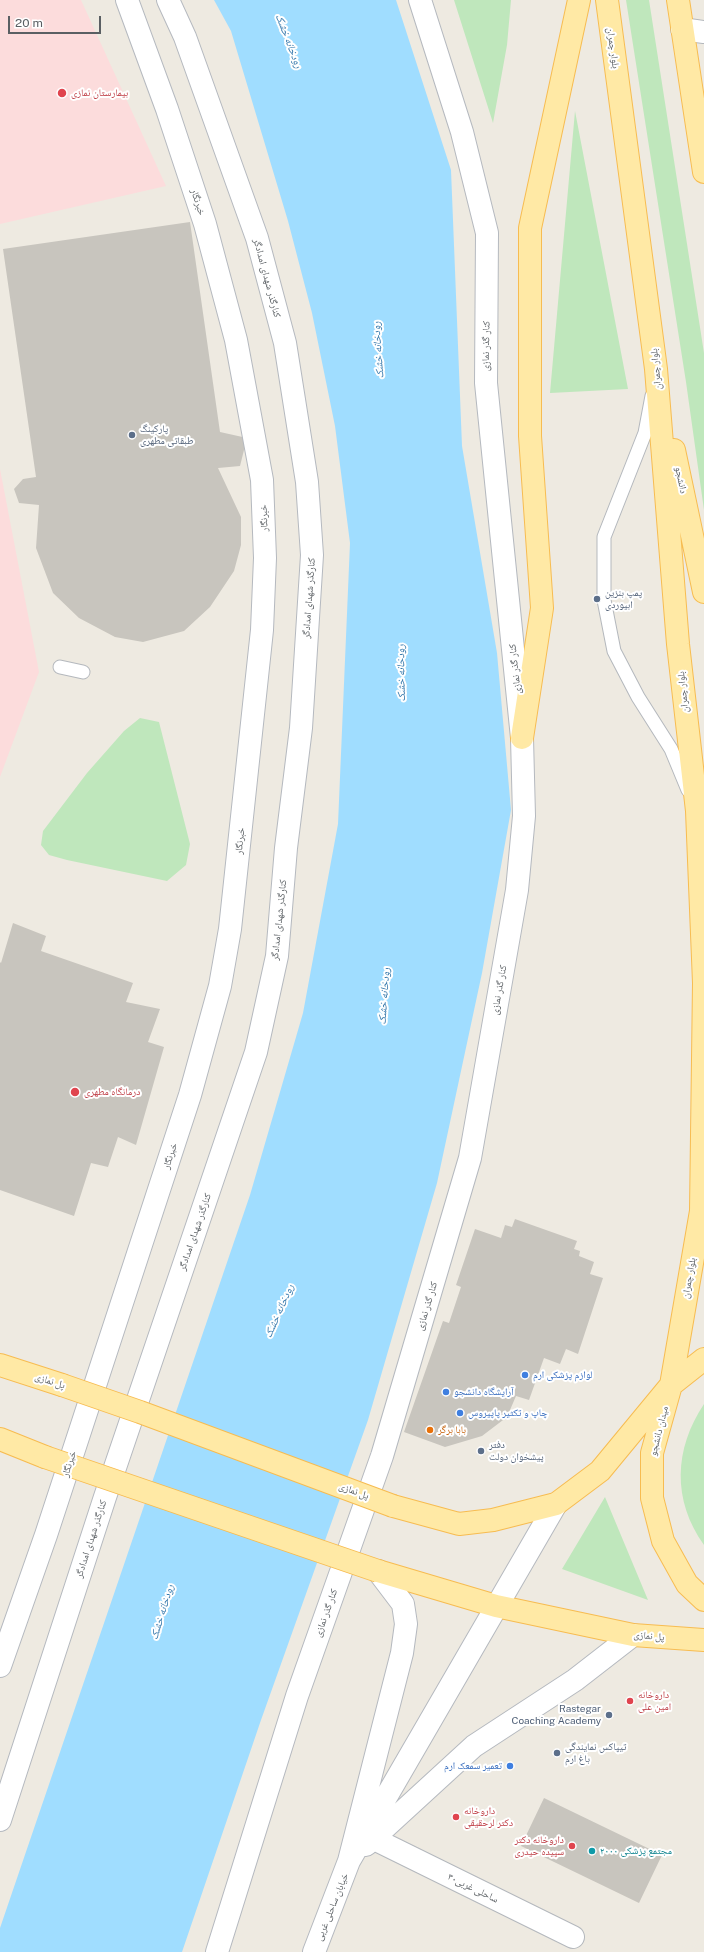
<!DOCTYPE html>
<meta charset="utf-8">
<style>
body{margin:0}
#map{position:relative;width:704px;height:1952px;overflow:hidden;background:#eeeae1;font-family:"Public Sans",sans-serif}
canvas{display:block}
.scale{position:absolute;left:8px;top:16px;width:93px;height:18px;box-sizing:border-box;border:2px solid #5a5f63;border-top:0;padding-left:5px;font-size:12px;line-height:14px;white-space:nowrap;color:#5a5f63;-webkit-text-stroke:3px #fff;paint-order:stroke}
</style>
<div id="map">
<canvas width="704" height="1952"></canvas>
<div class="scale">20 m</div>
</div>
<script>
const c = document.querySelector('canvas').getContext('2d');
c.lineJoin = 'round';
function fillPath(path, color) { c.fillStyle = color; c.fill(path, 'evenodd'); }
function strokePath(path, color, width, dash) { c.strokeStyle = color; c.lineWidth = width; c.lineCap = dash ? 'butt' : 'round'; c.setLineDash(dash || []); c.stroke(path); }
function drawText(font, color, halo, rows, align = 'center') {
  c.font = font + ' "Public Sans","Noto Naskh Arabic",sans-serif'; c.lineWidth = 4; c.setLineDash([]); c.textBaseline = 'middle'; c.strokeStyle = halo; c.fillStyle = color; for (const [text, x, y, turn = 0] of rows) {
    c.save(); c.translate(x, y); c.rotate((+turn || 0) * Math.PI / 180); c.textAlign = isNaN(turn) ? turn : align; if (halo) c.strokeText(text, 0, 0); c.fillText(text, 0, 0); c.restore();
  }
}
fillPath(new Path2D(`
 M0 0H81L166 186 0 224Z
 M0 469 39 672 0 777Z`), '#fcdcdc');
fillPath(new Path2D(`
 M454 0H511L507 45 493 123Z
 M626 0H649L704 353V510L686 382Z
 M575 111 628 389 550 393Z
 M140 718 159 722 190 844 186 865 167 881 67 860 49 855 41 845 43 831 87 773 124 731Z
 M704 1404V1545C672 1500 674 1449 704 1404Z
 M605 1497 648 1600 562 1569Z`), '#bfe7bc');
fillPath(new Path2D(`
 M214 0H396L451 170 462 446 497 653 511 810 482 973 437 1183 368 1420 261 1720 182 1952H0V1928L250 1195 303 1013 338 824 350 543 335 426 312 313 288 221 231 31Z`), '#a0ddff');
fillPath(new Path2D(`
 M190 222 220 432 247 438 240 466 218 468 241 517V545L234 571 210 607 184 631 143 642 115 637 79 618 53 593 36 548 39 505 19 503 14 489 23 479 36 477 3 249Z
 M13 923 46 936 41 951 133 983 126 1002 160 1009 148 1042 164 1047 136 1145 118 1137 108 1167 91 1163 74 1216 0 1190V962L1 963Z
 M515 1219 577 1241 574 1249 580 1251 579 1256 594 1262 590 1274 603 1278 578 1354 566 1349 560 1364 544 1358 529 1400 516 1396 507 1417 482 1436 445 1447 404 1432 443 1321 449 1323 461 1287 456 1285 475 1229 501 1238 505 1225 512 1227Z
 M544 1798 662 1855 639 1903 521 1846Z`), '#c8c5be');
const lane = new Path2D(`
 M652 396 645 433 604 537V600L614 651 638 697 671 749 688 790
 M60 667 83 672`);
const street = new Path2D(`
 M682 29 704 32
 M374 1839 573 1937`);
const secondary = new Path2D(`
 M0 1666 46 1535 190 1095 220 986 230 929 262 630 265 558 262 480 236 340 205 224 167 109 127 0
 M0 1820 105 1497 256 1052 277 956 286 848 301 728 312 555 307 482 285 343 257 238 185 37 168 0
 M366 1845 474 1746 575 1680 633 1635
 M349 1861 556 1504
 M217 1952 297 1696 382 1456 470 1158 517 890 524 816 522 738 486 383 487 233 462 132 420 0
 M314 1952 349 1861 402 1653 406 1624 403 1604 378 1571`);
const primary = new Path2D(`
 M607 0 656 369 678 644 697 811 704 983 701 1211 671 1385 652 1453V1498L663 1541 687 1584 704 1600
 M678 0 704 172
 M674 450 704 592
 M522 738 542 608 530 436V228L579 0
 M0 1365 62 1385
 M0 1439 45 1457
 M393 1506 459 1524 493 1520 556 1504 600 1471 671 1385 704 1359
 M378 1571 496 1606 633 1635 704 1640`);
strokePath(lane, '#b4b8bd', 15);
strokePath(street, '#b4b8bd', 24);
strokePath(secondary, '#b5b9bf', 24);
strokePath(primary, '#f7bc51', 24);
strokePath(lane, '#fff', 13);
strokePath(street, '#fff', 22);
strokePath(secondary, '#fff', 22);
strokePath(primary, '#ffe9a5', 22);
const primaryBridge = new Path2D(`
 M62 1385 140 1412 393 1506
 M45 1457 378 1571`);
strokePath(primaryBridge, '#f7bc51', 24, []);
strokePath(primaryBridge, '#ffe9a5', 22);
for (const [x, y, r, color] of [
 [62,93,5,"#e0444e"],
 [132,435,4,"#5c6f8a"],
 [597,599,4,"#5c6f8a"],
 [75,1092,5,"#e0444e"],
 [525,1375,4,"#3f7fe0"],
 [446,1392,4,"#3f7fe0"],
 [460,1413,4,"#3f7fe0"],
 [430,1430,4,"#e8710a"],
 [481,1451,4,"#5c6f8a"],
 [630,1701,4,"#e0444e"],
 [609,1715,4,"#5c6f8a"],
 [557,1753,4,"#5c6f8a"],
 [510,1766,4,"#3f7fe0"],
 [456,1817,4,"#e0444e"],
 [572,1846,4,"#e0444e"],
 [592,1851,4,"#0f9aa8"]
]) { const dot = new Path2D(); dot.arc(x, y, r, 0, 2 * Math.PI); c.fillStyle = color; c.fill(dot); strokePath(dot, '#fff', 1.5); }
drawText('10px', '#5a5f63', '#fff', [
 ["بلوار چمران",613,48,82],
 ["خبرنگار",198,202,72],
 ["کنارگذر شهدای امدادگر",267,278,75],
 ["کنار گذر نمازی",486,346,-89],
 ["بلوار چمران",656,369,-96],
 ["دانشجو",681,480,78],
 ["خبرنگار",264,518,-92],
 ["کنارگذر شهدای امدادگر",309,598,-86],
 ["کنار گذر نمازی",515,669,-96],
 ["بلوار چمران",683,692,-96],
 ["خبرنگار",240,841,-84],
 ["کنارگذر شهدای امدادگر",279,920,-84],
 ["کنار گذر نمازی",499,990,-80],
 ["خبرنگار",170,1156,-72],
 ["کنارگذر شهدای امدادگر",195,1232,-71],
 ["بلوار چمران",689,1278,-80],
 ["کنار گذر نمازی",427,1306,-73],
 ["پل نمازی",50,1381,18],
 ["میدان دانشجو",659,1431,-76],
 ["خبرنگار",69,1464,-72],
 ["پل نمازی",354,1491,20],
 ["کنارگذر شهدای امدادگر",91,1539,-72],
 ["کنار گذر نمازی",326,1613,-70],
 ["پل نمازی",649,1636,5],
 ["ساحلی غربی۳۰",473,1888,26],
 ["خیابان ساحلی غربی",332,1907,-68]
]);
drawText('10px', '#be3a42', '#fff', [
 ["بیمارستان نمازی",71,93],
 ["درمانگاه مطهری",84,1092],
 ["داروخانه",638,1695],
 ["امین علی",638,1707],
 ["داروخانه",464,1811],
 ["دکتر لرحقیقی",464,1823],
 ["داروخانه دکتر",564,1840,"right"],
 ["سپیده حیدری",564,1852,"right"]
], 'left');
drawText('10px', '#4e5e75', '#fff', [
 ["پارکینگ",140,429],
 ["طبقاتی مطهری",140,441],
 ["پمپ بنزین",605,593],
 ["ابیوردی",605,605],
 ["دفتر",489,1445],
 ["پیشخوان دولت",489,1457],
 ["Rastegar",601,1709,"right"],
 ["Coaching Academy",601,1721,"right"],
 ["تیپاکس نمایندگی",565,1747],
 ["باغ ارم",565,1759]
], 'left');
drawText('10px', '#366cbe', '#fff', [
 ["لوازم پزشکی ارم",533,1375],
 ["آرایشگاه دانشجو",454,1392],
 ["چاپ و تکثیر پاپیروس",468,1413],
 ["تعمیر سمعک ارم",502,1766,"right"]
], 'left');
drawText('10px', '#c56008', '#fff', [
 ["بابا برگر",438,1430]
], 'left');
drawText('10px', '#0d838f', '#fff', [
 ["مجتمع پزشکی ۲۰۰۰",600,1851]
], 'left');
drawText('italic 11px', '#3679ac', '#fff', [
 ["رودخانه خشک",289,41,69],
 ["رودخانه خشک",378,350,-94],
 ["رودخانه خشک",401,673,-91],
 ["رودخانه خشک",384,996,-86],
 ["رودخانه خشک",279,1311,-66],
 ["رودخانه خشک",162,1612,-73]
]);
</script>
